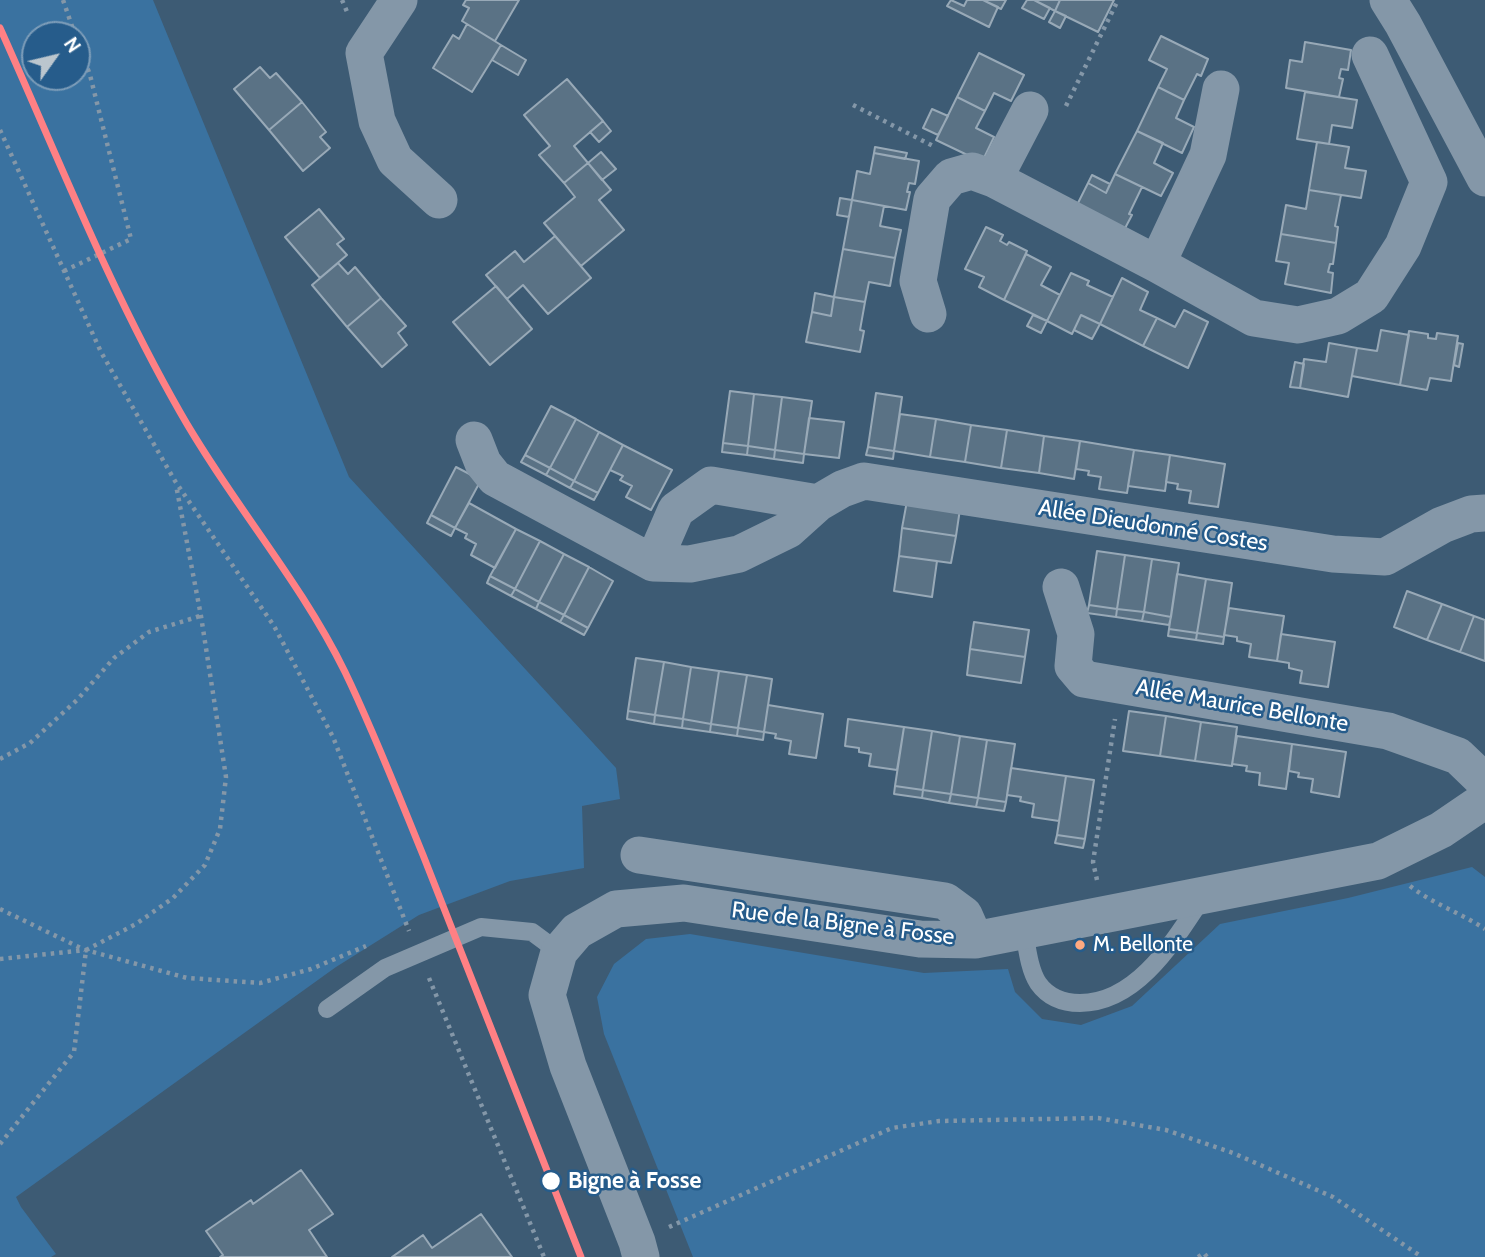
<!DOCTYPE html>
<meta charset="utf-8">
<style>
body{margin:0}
#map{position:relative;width:1485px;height:1257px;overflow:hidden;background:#3d5b74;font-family:Cabin,sans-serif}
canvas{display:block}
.north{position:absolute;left:21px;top:21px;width:70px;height:70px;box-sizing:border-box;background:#265c8b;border:2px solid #7d9db9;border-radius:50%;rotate:56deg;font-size:19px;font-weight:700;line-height:28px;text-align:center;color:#fff}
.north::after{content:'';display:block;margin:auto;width:24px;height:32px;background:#bbc6ce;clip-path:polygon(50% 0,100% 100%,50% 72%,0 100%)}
</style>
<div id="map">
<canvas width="1485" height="1257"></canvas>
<div class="north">N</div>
</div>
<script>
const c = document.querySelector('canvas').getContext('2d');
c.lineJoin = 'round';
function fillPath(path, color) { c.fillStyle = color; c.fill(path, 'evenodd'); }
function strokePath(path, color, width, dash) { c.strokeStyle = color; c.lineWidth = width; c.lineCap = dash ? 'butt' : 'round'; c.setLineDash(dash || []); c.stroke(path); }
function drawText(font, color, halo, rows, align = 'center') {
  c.font = font + ' Cabin,sans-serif'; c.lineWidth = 5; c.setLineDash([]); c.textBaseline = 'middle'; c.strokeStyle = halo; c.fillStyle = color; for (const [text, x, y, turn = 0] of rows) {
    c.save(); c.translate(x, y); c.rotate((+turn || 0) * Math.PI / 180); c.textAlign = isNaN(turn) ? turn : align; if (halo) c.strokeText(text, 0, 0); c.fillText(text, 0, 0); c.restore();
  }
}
fillPath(new Path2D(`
 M0 0H153L349 477 616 768 620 799 582 806 584 868 510 881 419 915 336 967 16 1197 21 1207 56 1254 51 1257H0ZM77 35V77H35V35Z
 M1472 867 1485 877V1257H693L604 1034 597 997 614 964 646 939 690 934 924 973 1008 969 1015 992 1042 1019 1081 1025 1132 1006 1220 924 1348 898Z`), '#3a72a0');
const building = new Path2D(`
 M466 0H519L495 41 462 21 469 8 463 5Z
 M951 0 964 6 967 0H983L998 7 989 27 947 6Z
 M983 0H1006L1001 9Z
 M1027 0H1034L1050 8 1044 19 1022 8Z
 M1034 0H1060L1055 11Z
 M1060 0H1114L1098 32 1055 11Z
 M1055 11 1066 16 1060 28 1049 22Z
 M467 24 501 45 472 92 433 68 453 35 459 39Z
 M1161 36 1208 59 1201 76 1197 74 1184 100 1158 87 1167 69 1149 60Z
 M1305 42 1351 50 1348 70 1341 69 1339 78 1343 79 1339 97 1286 88 1290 60 1302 62Z
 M501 45 526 60 518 75 492 60Z
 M979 53 1024 75 1011 101 994 93 985 111 957 97Z
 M260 67 270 78 276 73 302 102 269 130 234 89Z
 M567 79 603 121 574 146 588 163 564 183 539 155 550 146 524 115Z
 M1158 87 1184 100 1176 118 1194 127 1182 153 1137 131Z
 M1305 92 1357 100 1352 128 1332 125 1329 144 1297 139Z
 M957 97 985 111 976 128 994 137 982 162 936 140Z
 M302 102 326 132 320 137 330 148 303 171 269 130Z
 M932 109 948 116 938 135 923 128Z
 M603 121 611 131 599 142 590 132Z
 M1137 131 1163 143 1154 163 1173 173 1161 196 1115 174Z
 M1317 142 1349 147 1345 168 1366 171 1361 198 1309 190Z
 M875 147 907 153 905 159 874 153Z
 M601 152 616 169 602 180 588 163Z
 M874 153 919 161 915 184 909 183 907 192H910L906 210 852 200 857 171 870 174Z
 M588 163 611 190 599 200 624 230 581 266 544 223 575 197 564 183Z
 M1115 174 1142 187 1129 214 1132 215 1123 232 1075 209 1088 183 1106 193Z
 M1092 175 1110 184 1106 193 1088 183Z
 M1309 190 1341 195 1335 226 1338 227 1336 243 1281 234 1286 205 1306 209Z
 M840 198 852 200 849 217 837 215Z
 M852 200 884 206 880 226 901 230 895 258 843 249Z
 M319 209 344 239 337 244 347 255 320 278 285 237Z
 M986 227 1003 235 1000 241 1007 245 1009 242 1027 251 1004 300 979 287 984 277 965 269Z
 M1281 234 1336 243 1333 264H1330L1328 272 1333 273 1331 293 1285 284 1289 263 1276 261Z
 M555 236 591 278 548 314 523 285 507 299 486 275 515 251 524 262Z
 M843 249 895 258 890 286 869 282 865 302 834 297Z
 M1026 254 1051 267 1041 285 1060 295 1047 321 1004 300Z
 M338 263 348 274 355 267 381 298 347 327 312 285Z
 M1071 273 1089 281 1087 285 1113 297 1100 324 1081 315 1072 334 1047 321Z
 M1122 278 1148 292 1140 310 1157 318 1143 346 1100 324Z
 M496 286 532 329 490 365 453 322Z
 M815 293 834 297 831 316 812 312Z
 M834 297 865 302 860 330 864 331 860 352 806 342 812 312 831 316Z
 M381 298 406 326 398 333 407 345 382 367 347 327Z
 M1184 310 1208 322 1188 368 1143 346 1157 318 1175 327Z
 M1033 315 1047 321 1041 333 1027 326Z
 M1081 315 1100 324 1092 339 1074 330Z
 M1381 330 1409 335 1400 385 1352 376 1357 348 1377 351Z
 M1409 331 1428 334V338L1436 339 1437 333 1458 336 1451 381 1430 378 1427 390 1400 385Z
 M1329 343 1357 348 1348 397 1300 388 1304 359 1326 362Z
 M1458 343 1463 344 1459 367 1454 365Z
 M1295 362 1304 364 1300 388 1290 387Z
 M730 391 754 394 748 446 723 443Z
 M876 393 902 397 894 451 868 447Z
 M754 394 782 397 775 450 748 446Z
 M782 397 812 401 804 454 775 450Z
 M551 406 576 419 550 468 525 455Z
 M900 414 936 419 930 457 894 451Z
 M809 418 844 422 839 458 804 454Z
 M576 419 599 432 574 481 550 468Z
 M936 419 971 425 965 462 930 457Z
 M971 425 1007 430 1001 468 965 462Z
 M1007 430 1044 436 1039 473 1001 468Z
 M599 432 623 445 598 493 574 481Z
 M1044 436 1080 441 1074 479 1039 473Z
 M1080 441 1134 450 1127 493 1099 489 1101 477 1088 475 1089 471 1076 469Z
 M723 443 748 446 747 455 722 452Z
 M623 445 672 470 651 510 626 497 632 486 620 480 623 476 610 470Z
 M748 446 775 450 774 459 747 455Z
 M868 447 894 451 893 459 866 455Z
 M775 450 804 454 803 463 774 459Z
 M1134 450 1170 455 1165 491 1128 486Z
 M525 455 550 468 546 475 521 462Z
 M1170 455 1225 464 1218 507 1189 503 1191 491 1177 489 1178 484 1166 482Z
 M456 467 481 480 455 528 431 515Z
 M550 468 574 481 570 488 546 475Z
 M574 481 598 493 594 500 570 488Z
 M907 501 960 509 956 536 902 528Z
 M469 503 516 529 495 568 471 555 476 544 465 538 467 534 455 528Z
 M431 515 455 528 451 536 427 523Z
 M902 528 956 536 951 563 899 556Z
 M516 529 540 541 515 589 490 576Z
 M540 541 564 554 539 602 515 589Z
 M1097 551 1125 555 1117 609 1089 605Z
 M564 554 589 567 564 615 539 602Z
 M1125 555 1152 559 1144 612 1117 609Z
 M899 556 937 561 932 597 894 591Z
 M1152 559 1179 563 1171 617 1144 612Z
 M589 567 613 581 588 628 564 615Z
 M1177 574 1206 579 1197 633 1169 629Z
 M490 576 515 589 511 596 487 583Z
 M1206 579 1232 583 1224 637 1197 633Z
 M515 589 539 602 536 609 511 596Z
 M1407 591 1442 604 1427 640 1394 627Z
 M539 602 564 615 560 622 536 609Z
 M1442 604 1474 616 1460 652 1427 640Z
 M1089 605 1117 609 1116 617 1087 613Z
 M1229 608 1284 616 1277 661 1249 657 1251 644 1237 641V637L1224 635Z
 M1117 609 1144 612 1142 621 1116 617Z
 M1144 612 1171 617 1169 625 1142 621Z
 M564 615 588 628 584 635 560 622Z
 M1474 616 1485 620V661L1460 652Z
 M974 622 1029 630 1025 657 970 649Z
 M1169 629 1197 633 1196 640 1168 636Z
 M1197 633 1224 637 1223 644 1196 640Z
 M1281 634 1335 642 1328 687 1300 683 1302 671 1289 668V663L1277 661Z
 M970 649 1025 657 1021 683 967 675Z
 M636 658 664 662 655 715 628 711Z
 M664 662 691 667 683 719 655 715Z
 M691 667 719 671 711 724 683 719Z
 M719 671 747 675 738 728 711 724Z
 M747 675 772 679 764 732 738 728Z
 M768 705 823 714 816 758 789 754 791 741 775 738 776 734 764 732Z
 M628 711 655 715 654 724 627 719Z
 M1129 711 1166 716 1160 756 1123 751Z
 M655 715 683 719 682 728 654 724Z
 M1166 716 1201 722 1195 761 1160 756Z
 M683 719 711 724 710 732 682 728Z
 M848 719 904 727 897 770 869 766 871 754 859 752V748L845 746Z
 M1201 722 1237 727 1232 766 1195 761Z
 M711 724 738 728 737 736 710 732Z
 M904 727 932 731 923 790 895 786Z
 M738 728 764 732 763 740 737 736Z
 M932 731 960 736 951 794 923 790Z
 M960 736 987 740 978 798 951 794Z
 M1237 736 1292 744 1286 789 1259 785 1260 773 1246 771 1247 766 1232 764Z
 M987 740 1015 744 1006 802 978 798Z
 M1292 744 1346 752 1339 797 1311 792 1313 779 1298 777 1299 773 1289 771Z
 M1011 768 1066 776 1059 821 1032 817 1034 804 1020 801 1021 797 1007 795Z
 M1066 776 1094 780 1085 839 1057 835Z
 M895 786 923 790 922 798 894 794Z
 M923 790 951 794 949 803 922 798Z
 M951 794 978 798 976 807 949 803Z
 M978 798 1006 802 1004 811 976 807Z
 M1057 835 1085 839 1083 848 1055 843Z
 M301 1170 333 1214 309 1230 327 1257H220L223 1255 206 1231 251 1200 253 1204Z
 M481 1214 512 1257H392L423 1235 432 1248Z`);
fillPath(building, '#5a7285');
strokePath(building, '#98a9b7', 2);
strokePath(new Path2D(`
 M63 0 75 35
 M342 0 348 14
 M853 105 933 146
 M1066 106 1118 0
 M0 130 101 352 175 481 274 626 333 737 409 931
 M64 271 131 239 90 75 77 39
 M0 759 30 743 77 700 114 658 149 632 200 616
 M1097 880 1093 862 1115 719
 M1410 886C1433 904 1461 913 1485 929
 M0 909 85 950
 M86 950 136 924 173 898 205 865 220 829 226 777 201 616 176 485
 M0 959 86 950 187 978 260 983 311 969 366 946
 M429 978 544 1257
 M0 1144 74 1052 86 950
 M669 1227 892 1128 939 1121 1098 1118 1166 1130 1233 1153 1333 1197 1422 1257
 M1198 1257 1204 1253 1207 1257`), '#8497a8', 4.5, [3.5, 5]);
strokePath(new Path2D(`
 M1024 931C1027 947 1029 969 1038 983 1048 997 1063 1003 1080 1003 1138 1003 1175 939 1203 897
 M327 1009 385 968 481 927 532 932 559 952`), '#8497a8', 18);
strokePath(new Path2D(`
 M399 0 364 53 377 121 395 160 439 200
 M1388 0 1403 24 1485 178
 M994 179 1030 110
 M1157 264 1208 155 1221 89
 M928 314 918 281 932 199 951 177 972 171 994 179 1157 264 1254 318 1298 325 1338 316 1371 296 1403 246 1429 182 1370 55
 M474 440 483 463 495 478 653 563 690 564 739 554 788 530 818 503 842 489 864 481 1333 554 1385 557 1442 525 1471 514 1485 513
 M653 563 676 510 711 485 818 503
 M1061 587 1076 634 1073 666 1084 679 1388 731 1458 756 1485 782
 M639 855 945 901 964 915 975 940
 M641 1257 637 1242 568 1066 547 995 559 952 577 931 616 909 684 903 920 939 975 940 1378 861 1441 830 1485 800`), '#8497a8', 37);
strokePath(new Path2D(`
 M0 28C58 157 110 290 180 412 231 502 300 580 345 672 374 732 398 794 423 855 477 989 529 1123 581 1257`), '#ff8084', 7);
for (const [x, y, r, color] of [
 [1080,945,6,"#ffa980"],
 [551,1181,10,"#fff"]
]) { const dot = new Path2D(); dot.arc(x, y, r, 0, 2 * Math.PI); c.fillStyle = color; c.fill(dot); strokePath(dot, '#265c8b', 2.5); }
drawText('21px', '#fff', '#265c8b', [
 ["M. Bellonte",1093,945]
], 'left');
drawText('23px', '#fff', '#265c8b', [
 ["Allée Dieudonné Costes",1153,526,9],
 ["Allée Maurice Bellonte",1242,706,10],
 ["Rue de la Bigne à Fosse",843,924,7]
]);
drawText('bold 23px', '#fff', '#265c8b', [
 ["Bigne à Fosse",568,1181]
], 'left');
</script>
